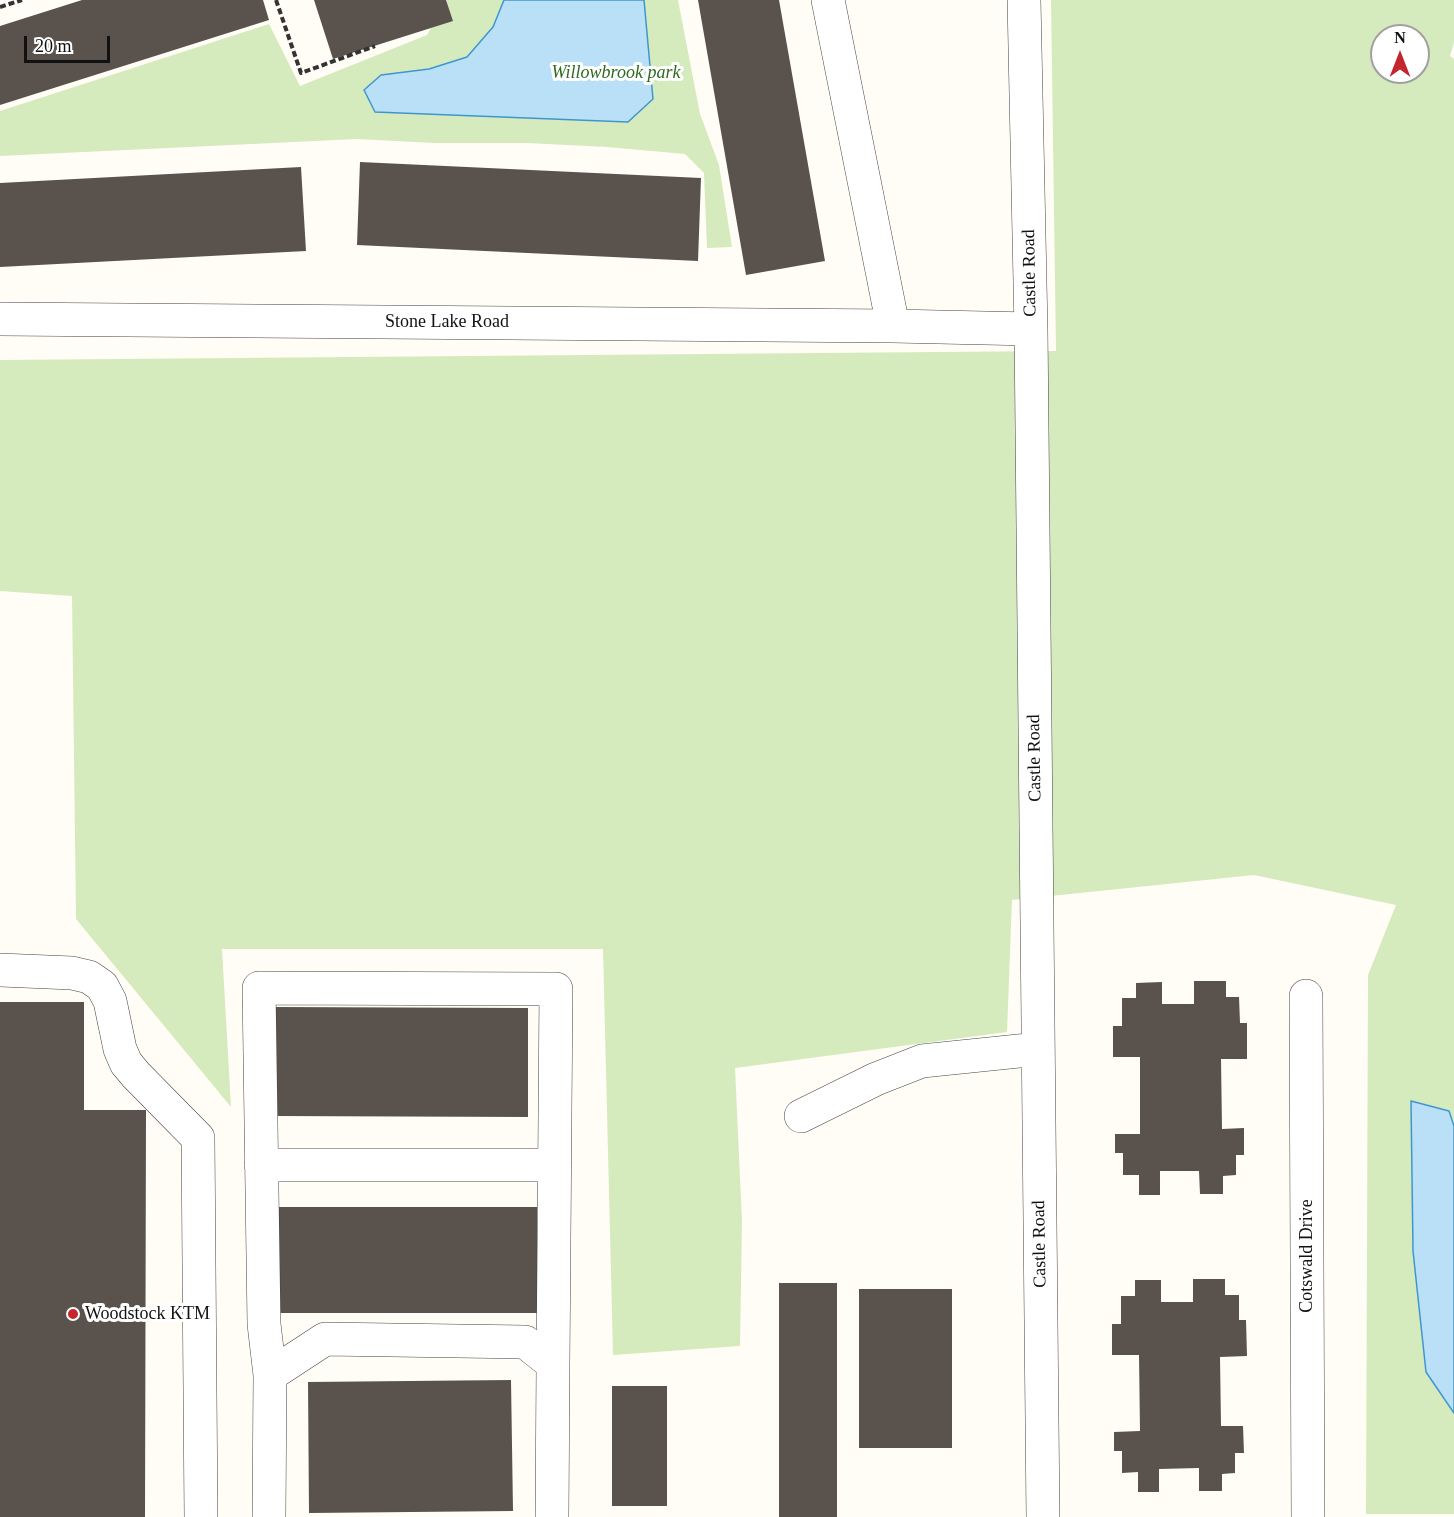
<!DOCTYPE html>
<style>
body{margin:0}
#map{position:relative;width:1454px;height:1517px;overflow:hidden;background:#fffdf5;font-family:Georgia,serif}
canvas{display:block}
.north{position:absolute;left:1370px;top:24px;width:60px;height:60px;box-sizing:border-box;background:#fff;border:2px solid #a0a0a0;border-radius:50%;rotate:0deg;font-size:16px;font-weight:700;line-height:24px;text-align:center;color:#111}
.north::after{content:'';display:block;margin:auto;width:21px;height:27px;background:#c4262e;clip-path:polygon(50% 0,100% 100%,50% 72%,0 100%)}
.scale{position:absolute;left:24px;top:36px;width:86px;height:27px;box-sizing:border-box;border:3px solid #111;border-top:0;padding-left:8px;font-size:18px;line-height:21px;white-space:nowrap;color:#111;-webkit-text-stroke:4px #fff;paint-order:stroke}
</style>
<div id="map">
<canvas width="1454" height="1517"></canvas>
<div class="north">N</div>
<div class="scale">20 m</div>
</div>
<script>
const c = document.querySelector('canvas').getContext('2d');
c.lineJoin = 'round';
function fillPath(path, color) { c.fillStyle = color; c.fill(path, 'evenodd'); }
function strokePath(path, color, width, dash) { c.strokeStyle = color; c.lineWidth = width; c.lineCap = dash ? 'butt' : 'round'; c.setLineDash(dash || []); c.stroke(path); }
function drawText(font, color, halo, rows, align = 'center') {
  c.font = font + ' Georgia,serif'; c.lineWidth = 6; c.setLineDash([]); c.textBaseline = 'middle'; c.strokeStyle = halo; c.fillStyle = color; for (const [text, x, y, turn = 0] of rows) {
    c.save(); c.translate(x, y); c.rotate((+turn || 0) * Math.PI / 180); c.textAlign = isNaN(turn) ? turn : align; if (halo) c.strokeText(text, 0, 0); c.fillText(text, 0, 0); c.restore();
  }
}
fillPath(new Path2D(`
 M447 0H678L700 114 719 165 732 247 707 248 704 173 685 154 607 147 527 143H434L357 139 0 156V111L269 24 300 86 427 35Z
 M1051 0H1454V42L1450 56 1454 59V1514H1366L1368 975 1396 905 1254 875 1012 900 1007 1032 735 1068 742 1221 740 1346 613 1355 603 949H222L231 1107 76 919 72 596 0 591V360L1056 351ZM1382 36H1418V72H1382Z`), '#d5ebbd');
const water = new Path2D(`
 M504 0H644L653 99 628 122 375 112 364 90 381 75 429 69 467 57 493 27Z
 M1411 1101 1449 1111 1454 1126V1413L1426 1372 1413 1251Z`);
fillPath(water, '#b9e0f7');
strokePath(water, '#3f96cf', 1.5);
fillPath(new Path2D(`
 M82 0H263L269 20 0 105V26Z
 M314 0H446L453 21 333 59Z
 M698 0H779L825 261 746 275Z
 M360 162 701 178 698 261 357 245Z
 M301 167 306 251 0 267V183Z
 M1194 981H1226V997H1239L1240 1023H1247V1059H1221L1222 1129 1244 1128V1155H1236V1175L1223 1176V1194H1200L1199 1171H1160V1195H1139V1175H1123V1153H1115V1134H1140V1057H1113V1026H1122V998H1136V983L1162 982V1004H1194Z
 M0 1002H84V1110H146L145 1517H0Z
 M275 1007 528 1008V1117L275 1116Z
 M278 1207H537V1313H278Z
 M1193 1279H1225V1295H1239V1320H1246L1247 1356 1220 1357 1221 1426H1243L1244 1453H1235V1473L1222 1474V1491H1199V1468L1159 1469V1492H1138V1472L1122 1473V1451H1114V1432L1140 1431 1139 1355H1112V1324H1121V1296H1135V1280H1161V1302H1193Z
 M779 1283H837V1517H779Z
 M859 1289H952V1448H859Z
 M511 1380 513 1511 309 1513 308 1382Z
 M612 1386H667V1506H612Z`), '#5a524d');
const minor = new Path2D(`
 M1024 0 1031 329 1043 1517
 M0 319 893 326 828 0
 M893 326 1031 329
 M0 970 72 973 89 977 102 986 110 1001 120 1049 126 1063 136 1075 198 1138 201 1517
 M1306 996 1308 1517
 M801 1116 876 1079 922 1061 1038 1049
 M261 1165H555
 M270 1375 264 1324 259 988 556 989 553 1364
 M269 1517 270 1375 325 1339 525 1342 553 1364 552 1517`);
strokePath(minor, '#444', 34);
strokePath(new Path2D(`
 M276 0 301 73 375 46
 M0 7 22 0`), '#333', 4, [6, 3]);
strokePath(minor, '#fff', 33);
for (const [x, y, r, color] of [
 [73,1314,6,"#c4262e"]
]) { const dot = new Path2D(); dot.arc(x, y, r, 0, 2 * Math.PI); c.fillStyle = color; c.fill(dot); strokePath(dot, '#fff', 2); }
drawText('italic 18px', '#2f6b1f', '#fff', [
 ["Willowbrook park",616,73]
]);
drawText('18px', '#111', '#fff', [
 ["Castle Road",1030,273,-91],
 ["Stone Lake Road",447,322],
 ["Castle Road",1035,758,-91],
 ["Castle Road",1040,1244,-91],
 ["Cotswald Drive",1307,1256,-90]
]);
drawText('18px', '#111', '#fff', [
 ["Woodstock KTM",85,1314]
], 'left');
</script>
